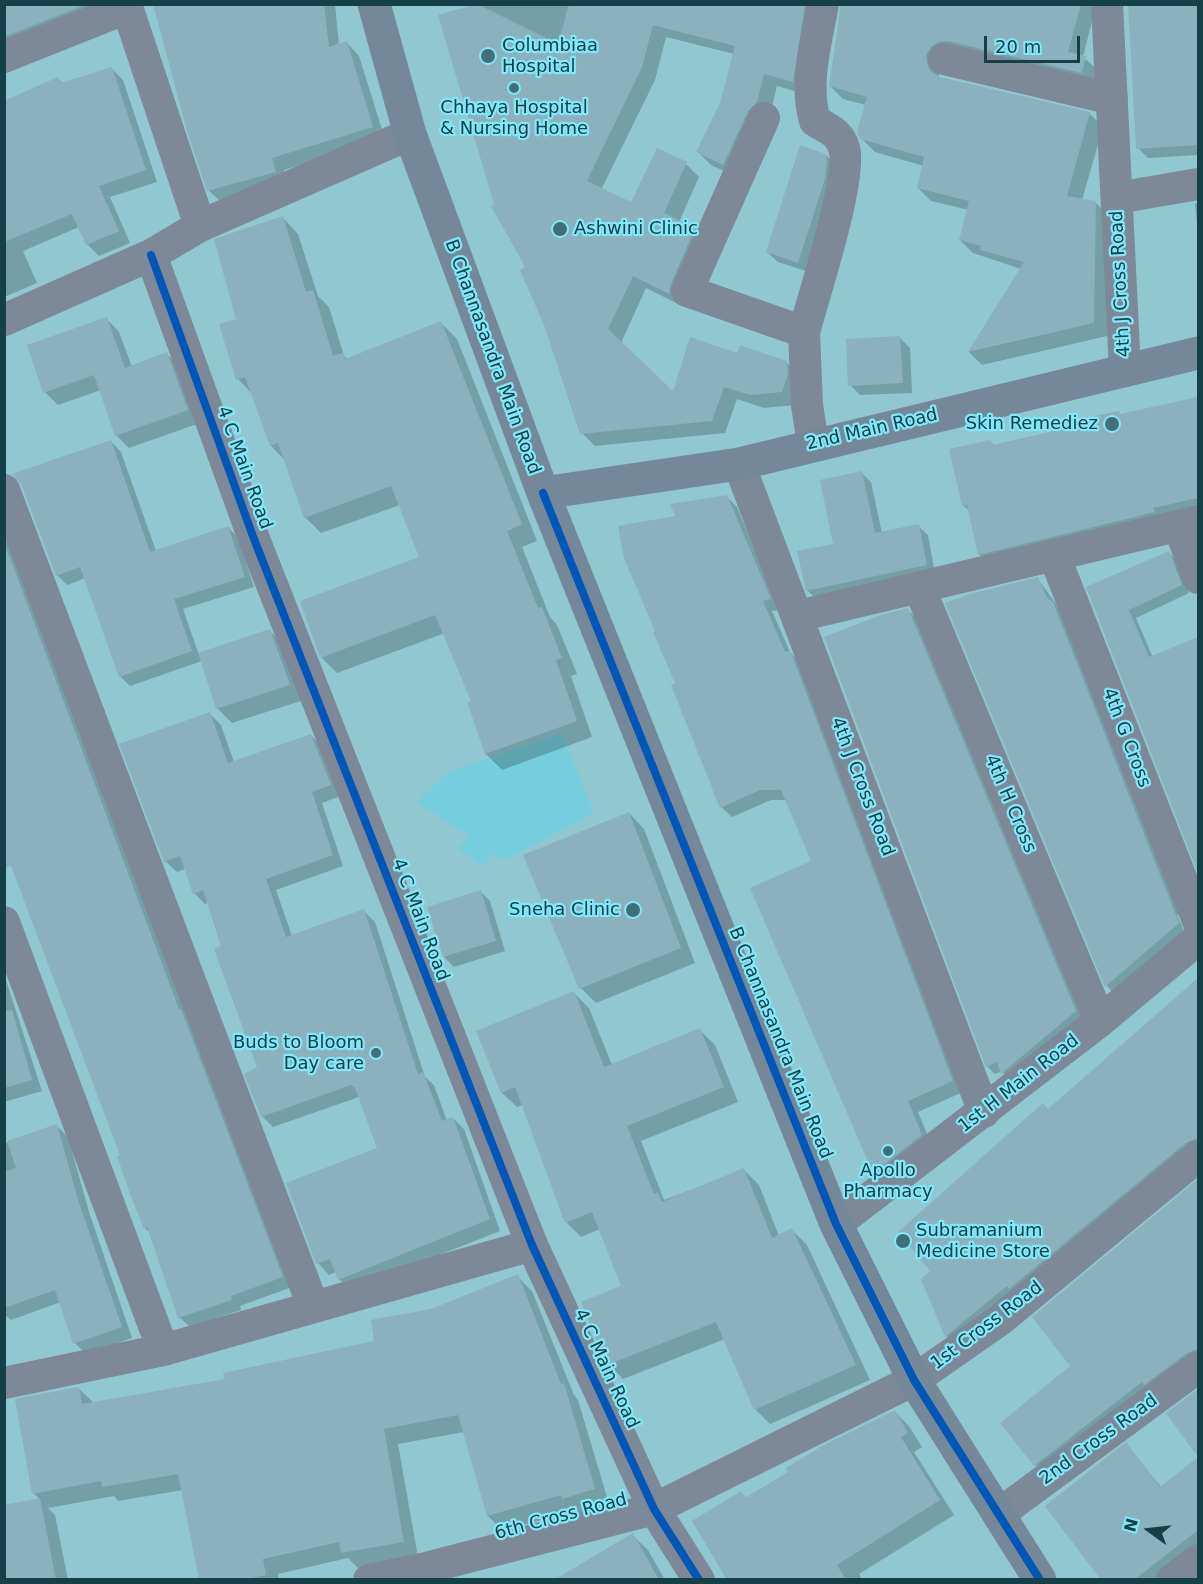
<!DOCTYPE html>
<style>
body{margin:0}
#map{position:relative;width:1203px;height:1584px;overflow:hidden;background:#91c7d1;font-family:"DejaVu Sans",sans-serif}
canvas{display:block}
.frame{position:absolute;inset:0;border:6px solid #154048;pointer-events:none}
.north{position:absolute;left:1119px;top:1500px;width:60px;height:60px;-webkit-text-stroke:4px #83e7fa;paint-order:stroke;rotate:285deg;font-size:16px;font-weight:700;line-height:24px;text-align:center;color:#154048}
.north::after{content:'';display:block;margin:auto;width:21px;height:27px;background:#154048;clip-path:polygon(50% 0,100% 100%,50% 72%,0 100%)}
.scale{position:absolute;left:984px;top:36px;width:96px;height:27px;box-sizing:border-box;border:3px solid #154048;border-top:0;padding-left:8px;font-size:18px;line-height:21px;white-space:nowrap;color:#154048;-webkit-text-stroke:4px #83e7fa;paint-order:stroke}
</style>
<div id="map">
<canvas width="1203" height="1584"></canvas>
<div class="frame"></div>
<div class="north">N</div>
<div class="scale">20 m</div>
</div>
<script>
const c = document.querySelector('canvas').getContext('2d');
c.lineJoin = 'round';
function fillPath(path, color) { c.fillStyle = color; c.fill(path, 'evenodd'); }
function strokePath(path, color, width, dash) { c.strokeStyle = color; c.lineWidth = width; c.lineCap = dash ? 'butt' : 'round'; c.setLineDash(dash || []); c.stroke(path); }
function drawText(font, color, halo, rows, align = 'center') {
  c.font = font + ' "DejaVu Sans",sans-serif'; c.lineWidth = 4.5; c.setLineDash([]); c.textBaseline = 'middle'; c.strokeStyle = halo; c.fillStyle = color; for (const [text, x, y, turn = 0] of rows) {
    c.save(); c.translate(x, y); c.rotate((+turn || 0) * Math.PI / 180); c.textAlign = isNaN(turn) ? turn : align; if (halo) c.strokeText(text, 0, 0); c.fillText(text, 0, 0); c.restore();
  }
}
fillPath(new Path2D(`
 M562 733 594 813 505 860 492 853 483 867 458 848 470 837 417 802 449 772Z`), '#76cddd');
fillPath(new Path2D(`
 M4 4H115L4 54Z
 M168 4H335L339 45 347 43 359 56 385 139 284 170 287 184 221 202 208 190Z
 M479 4H823L805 94 777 86 770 115 736 177 711 165 698 152 721 103 734 54 666 37 655 80 601 190 631 204 686 164 699 177 679 222 695 229 708 242 682 306 646 288 621 343 674 393 738 355 786 362 800 375 795 405 764 408 737 399 725 433 595 446 582 433 527 268 495 204 440 16Z
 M842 4 1096 5 1083 57 1098 70 1095 85 939 69V78L1090 114 1103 127 1082 200 1096 203 1109 216 1107 336 982 365 969 352 1021 269 973 253 960 240 969 210 931 201 918 188 924 166 875 152 861 138 866 105 843 99 830 86Z
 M1129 4H1198V155L1148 158 1138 148Z
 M111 68 123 80 157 182 110 197 130 243 99 256 87 244 79 227 23 251 37 283 4 297V103L58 79 64 84Z
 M826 155 836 166 809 272 778 262 767 252Z
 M1198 203V233L1195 204Z
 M283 218 298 234 318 296 329 307 344 356 347 359 441 323 457 339 537 541 522 547 550 617 557 625 577 674 571 676 592 737 502 770 486 754 469 703 473 702 445 633 337 673 321 657 421 558 400 505 321 533 305 517 285 460 271 446 253 395 238 379V320Z
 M107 319 119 332 132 367 167 354 180 367 200 423 129 448 116 435 101 390 58 405 45 392Z
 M900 338 910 348 912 393 860 395 850 385Z
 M1198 398V508L988 563 979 554 970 512 963 505 990 442 995 446 1083 426 1118 412 1121 415Z
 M111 441 121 452 156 551 228 527 238 538 254 587 183 609 199 655 270 631 285 647 304 700 232 723 217 708 202 661 130 686 120 676 86 578 67 585 57 575Z
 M862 473 871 482 882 533 918 526 928 535 935 574 817 600 808 591 799 553 834 546Z
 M727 497 737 507 780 610 772 611 790 652 800 663 963 1092 918 1112 932 1146 885 1182 874 1172 813 862 787 800H771L732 817 721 807 657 631 678 517Z
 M4 528 292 1287 240 1306 241 1310 190 1327 179 1317 151 1234 145 1228 122 1156 15 871 4 852Z
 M1169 553 1177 561 1189 593 1136 618 1153 658 1198 638V869L1088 588Z
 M1038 579 1061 611 1180 914 1177 915 1185 933 1114 994 1107 986 947 604Z
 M908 610 916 618 1083 1019 1010 1081 1002 1071 995 1074 987 1066Z
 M210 714 221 725 234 762 311 735 322 747 341 796 322 803 343 866 276 890 292 936 364 911 375 922 425 1077 434 1085 447 1121 453 1118 464 1129 500 1231 350 1290 339 1279 336 1272 329 1275 318 1263 288 1184 379 1149 359 1097 273 1127 262 1116 259 1068 208 903 205 904 194 893 186 869 177 872 165 861Z
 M629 813 644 829 695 963 596 1003 581 988Z
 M480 891 490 901 505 951 454 967 444 957Z
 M4 974 42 1091 4 1102Z
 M1198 980V1153L957 1347 946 1336 933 1272 1048 1110Z
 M574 993 589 1008 612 1065 700 1030 715 1045 738 1102 641 1141 664 1200 744 1170 759 1185 779 1236 792 1230 807 1245 870 1380 770 1424 755 1409 725 1339 623 1379 609 1364 623 1287 600 1229 581 1237 566 1222 523 1105 517 1107 502 1093Z
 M57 1126 68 1137 89 1212 132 1338 86 1354 75 1343 61 1302 11 1320 4 1314V1144Z
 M1198 1181V1364L1046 1476 1035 1465 1072 1366 1034 1317Z
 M517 1276 532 1291 574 1395 578 1400 609 1504 578 1513 575 1510 503 1531 488 1516 464 1432 398 1444 418 1557 358 1568 348 1558 278 1574 279 1580H201L183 1490 118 1501 114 1496 48 1508 55 1515 68 1580H4L40 1499 33 1493 79 1389 94 1403 226 1380 376 1343 431 1310Z
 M1198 1391V1455L1168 1414Z
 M894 1411 909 1426 922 1447 914 1452 954 1515 859 1574 862 1580H729L741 1493 747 1499Z
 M1126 1444 1161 1487 1198 1459V1557L1172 1580H1103Z
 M632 1535 648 1550 665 1580H571Z`), '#0003');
fillPath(new Path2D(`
 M4 4H87L4 37Z
 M153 4H324L329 47 347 41 373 127 272 158 276 172 207 191 187 131Z
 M477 4 558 44 569 4H805L793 82 764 74 757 102 748 111 723 165 696 152 720 103 735 46 653 25 642 67 587 181 631 202 657 148 687 162 664 213 695 228 671 284 669 294 633 276 608 329 673 391 690 337 737 353 740 345 787 361 788 374 782 392 750 395 724 387 712 421 580 434 544 325 520 270 525 267 491 206 494 204 438 15Z
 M841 4H1081L1068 52 1086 56 1082 73 948 41 938 42 931 47 926 55 927 64 931 72 940 77 1090 112 1067 196 1096 201 1094 323 968 352 1024 262 980 250 981 246 959 240 969 201 917 188 924 157 860 139 857 132 867 97 829 86Z
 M1128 4H1198V145L1136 149Z
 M112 67 146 170 99 186 119 231 86 245 72 214 4 242V101L58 77 61 83Z
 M800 145 826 154 827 162 825 179 798 263 766 252Z
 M283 216 306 292 313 290 333 356 343 353 345 359 441 321 522 524 507 531 538 608 542 607 562 658 556 660 577 721 485 754 467 702 471 701 435 615 320 658 300 601 419 557 391 486 304 518 278 443 270 446 245 377 236 380 219 324 236 319 214 239Z
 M107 317 125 368 167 352 188 410 115 436 94 375 43 393 27 345Z
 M900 336 903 383 848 386 846 339Z
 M1198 397V498L1153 508 1155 512 978 555 967 505 962 506 949 449 991 440 992 445 1081 425 1080 419 1119 411 1120 414Z
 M111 440 150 552 228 526 245 577 174 599 192 651 119 677 80 567 56 576 21 484 12 474Z
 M862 471 875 533 919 524 927 565 806 591 797 551 833 544 820 480Z
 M727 495 771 599 763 601 785 652 790 650 953 1081 908 1101 922 1135 873 1173 750 888 811 861 781 790H760L720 808 671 685 675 683 653 632 655 631 624 558 618 526 675 516 670 504Z
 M4 542 179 1009H181L283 1277 231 1296 232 1300 178 1318 147 1227 144 1229 129 1191 117 1156 120 1155 11 866 4 868Z
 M1169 551 1182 585 1129 610 1149 657 1198 637V873L1086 587Z
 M1038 577 1047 597 1053 602 1179 923 1105 987 945 603 970 594Z
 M908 608 1076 1011 1001 1074 997 1062 986 1067 824 637 881 615Z
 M270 629 290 685 216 709 198 653Z
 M210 712 228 763 311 734 331 785 312 792 333 855 266 879 286 937 364 909 418 1074 423 1072 442 1121 453 1117 490 1219 338 1280 330 1259 316 1264 286 1183 377 1148 355 1088 351 1085 261 1117 244 1074 257 1067 214 949 221 946 203 890 193 894 180 856 164 862 119 744Z
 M629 812 681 948 579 989 523 855Z
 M481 890 496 941 443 957 427 907Z
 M1198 978V1138L1187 1142 1009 1289 1007 1286 945 1337 921 1279 930 1271 898 1232 1043 1103 1048 1109Z
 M574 991 604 1067 700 1028 724 1087 627 1126 654 1194 658 1192 662 1202 744 1168 772 1238 792 1228 856 1365 754 1410 716 1322 607 1365 581 1302 621 1286 592 1212 565 1223 515 1087 501 1093 476 1031Z
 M12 1010 32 1080 4 1088V1011Z
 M57 1124 78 1200 122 1327 73 1344 55 1290 4 1308V1172L16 1168 7 1141Z
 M1198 1179V1349L1187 1353 1144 1385 1142 1382 1034 1466 1000 1423 1070 1366 1032 1317Z
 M518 1274 561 1384 564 1383 595 1489 562 1499 561 1495 487 1516 458 1415 384 1429 404 1542 341 1553 339 1542 263 1559 266 1575 242 1580H199L178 1474 102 1487 101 1481 32 1494 15 1399 79 1387 82 1404 225 1379 223 1373 374 1341 371 1320 431 1309Z
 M1198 1389V1530L1134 1580H1101L1045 1506 1126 1442 1160 1487 1198 1457 1166 1413Z
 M895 1410 908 1433 901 1437 940 1500 837 1565 846 1580H727L692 1521 741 1491 745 1498 788 1472 786 1468 822 1446Z
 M40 1498 56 1580H4V1505Z
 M633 1533 659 1580H554Z`), '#8ab1bd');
strokePath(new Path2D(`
 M126 4 200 226
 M1107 4 1125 371
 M4 57 127 8
 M944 59 1112 99
 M764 118 687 291 804 332 807 405 813 444
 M1117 198 1198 184
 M151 255 254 539 532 1245 654 1509 699 1580
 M4 320 151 255 200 226 410 134
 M804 332C813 298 853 176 844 148 840 133 827 128 815 121 804 82 816 44 823 4
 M739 464 984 1112
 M4 490 313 1306
 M1179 526 1198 578
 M1054 555 1198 921
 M919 587 1100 1021
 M798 616 1198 521
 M4 922 163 1350
 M836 1224 1100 1021 1198 939
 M4 1383 163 1350 532 1245
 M999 1514 1198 1367
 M369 1580 422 1569 654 1509 914 1380 1000 1320 1198 1156
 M1172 1580 1198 1560`), '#7d8998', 32);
strokePath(new Path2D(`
 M374 4 410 134 543 493 836 1224 914 1380 1040 1580
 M543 493 739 464 1198 353`), '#758899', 33);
strokePath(new Path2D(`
 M151 255 254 539 532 1245 654 1509 699 1580
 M543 493 836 1224 914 1380 1040 1580`), '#0057b8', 8);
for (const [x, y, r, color] of [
 [488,56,8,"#406f78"],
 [514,88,6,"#406f78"],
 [560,229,8,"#406f78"],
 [1112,424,8,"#406f78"],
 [633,910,8,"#406f78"],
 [376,1053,6,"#406f78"],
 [888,1151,6,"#406f78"],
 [903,1241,8,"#406f78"]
]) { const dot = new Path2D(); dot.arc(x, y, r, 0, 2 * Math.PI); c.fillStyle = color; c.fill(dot); strokePath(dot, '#83e7fa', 2); }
drawText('18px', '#154048', '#83e7fa', [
 ["Columbiaa",502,46],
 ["Hospital",502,67],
 ["Chhaya Hospital",514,108,"center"],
 ["& Nursing Home",514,129,"center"],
 ["Ashwini Clinic",574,229],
 ["Skin Remediez",1098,424,"right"],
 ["Sneha Clinic",620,910,"right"],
 ["Buds to Bloom",364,1043,"right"],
 ["Day care",364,1064,"right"],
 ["Apollo",888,1171,"center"],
 ["Pharmacy",888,1192,"center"],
 ["Subramanium",916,1231],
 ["Medicine Store",916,1252]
], 'left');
drawText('18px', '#154048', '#83e7fa', [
 ["4th J Cross Road",1121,284,-93],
 ["B Channasandra Main Road",492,357,70],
 ["2nd Main Road",872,430,-13],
 ["4 C Main Road",244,468,70],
 ["4th G Cross",1126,738,69],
 ["4th J Cross Road",862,787,69],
 ["4th H Cross",1010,804,67],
 ["4 C Main Road",420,920,69],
 ["B Channasandra Main Road",780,1043,68],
 ["1st H Main Road",1019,1084,-38],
 ["1st Cross Road",987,1326,-37],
 ["4 C Main Road",606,1369,65],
 ["2nd Cross Road",1099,1440,-36],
 ["6th Cross Road",561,1517,-15]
]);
</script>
